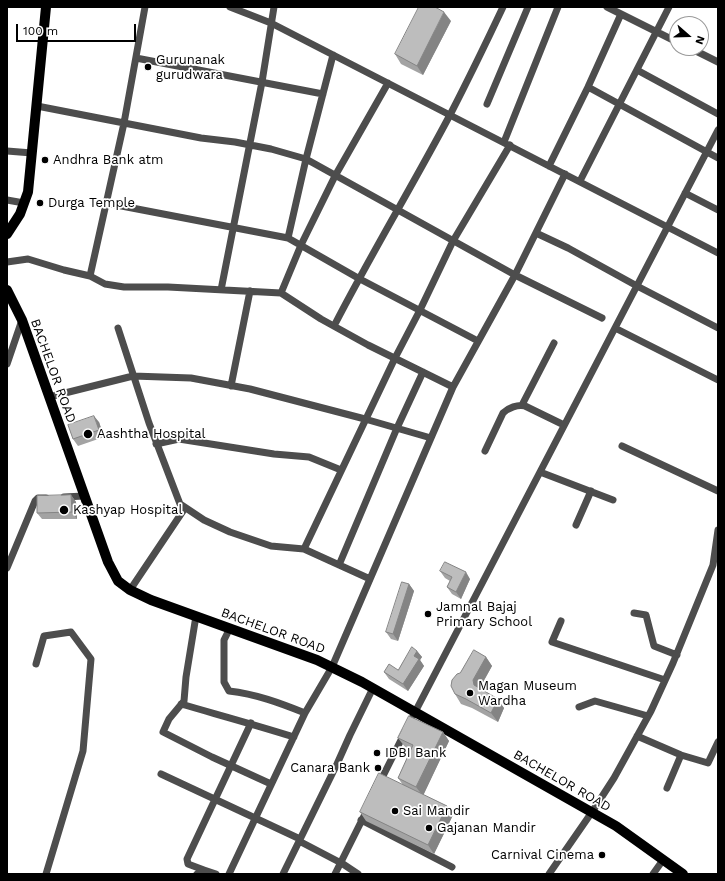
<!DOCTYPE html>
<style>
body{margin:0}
#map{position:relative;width:725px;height:881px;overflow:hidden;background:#fff;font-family:"Work Sans",sans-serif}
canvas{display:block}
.frame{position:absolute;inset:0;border:8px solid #000;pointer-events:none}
.north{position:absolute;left:669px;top:16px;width:40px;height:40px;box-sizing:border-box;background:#fff;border:1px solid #999;border-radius:50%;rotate:110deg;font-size:11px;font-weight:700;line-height:16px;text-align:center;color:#000}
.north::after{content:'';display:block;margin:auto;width:14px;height:18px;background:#000;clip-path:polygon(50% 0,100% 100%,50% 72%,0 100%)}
.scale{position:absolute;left:16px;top:24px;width:120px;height:18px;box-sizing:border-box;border:2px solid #000;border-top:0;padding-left:5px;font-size:12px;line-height:14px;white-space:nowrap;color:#000;-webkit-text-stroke:3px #fff;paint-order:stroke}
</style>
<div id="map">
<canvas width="725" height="881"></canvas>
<div class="frame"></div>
<div class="north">N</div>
<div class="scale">100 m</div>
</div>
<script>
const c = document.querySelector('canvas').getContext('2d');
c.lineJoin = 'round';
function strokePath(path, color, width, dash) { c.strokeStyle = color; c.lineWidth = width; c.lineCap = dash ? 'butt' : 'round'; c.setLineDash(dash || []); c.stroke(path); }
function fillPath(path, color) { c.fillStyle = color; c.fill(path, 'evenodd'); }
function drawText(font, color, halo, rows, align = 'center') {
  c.font = font + ' "Work Sans",sans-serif'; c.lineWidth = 3.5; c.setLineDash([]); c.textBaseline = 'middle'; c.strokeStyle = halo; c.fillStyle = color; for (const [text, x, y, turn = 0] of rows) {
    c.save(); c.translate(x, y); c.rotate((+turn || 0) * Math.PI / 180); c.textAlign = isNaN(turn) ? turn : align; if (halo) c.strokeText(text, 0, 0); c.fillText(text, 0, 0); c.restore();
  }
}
strokePath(new Path2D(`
 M230 7 271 23 718 253
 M607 7 677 42
 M690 48 718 62
 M136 58 323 94
 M637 70 718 114
 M588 87 718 158
 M487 104 528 7
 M37 106 201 138 235 142 271 149 306 159 515 275 602 318
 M504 142 558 7
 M7 151 32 153
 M549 166 588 87 621 14
 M580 181 669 7
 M685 193 718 210
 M7 200 24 203
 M106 203 288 238 358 278 478 341
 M536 233 568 248 637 286 718 328
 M288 238 306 159 333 55
 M7 262 28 259 64 270 90 276 105 284 124 287H168L281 293 321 319 368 345 453 387
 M90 276 124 123 145 7
 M221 290 262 82 274 7
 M281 293 301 245 335 176 388 83
 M334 326C371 254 413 185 451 113 469 78 486 43 503 7
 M118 328 149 423 180 504 204 520 230 532 271 546 304 549 370 579
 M615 328 718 380
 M7 364 22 320
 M231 386 250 291
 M49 397 133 376 191 378 250 389 365 419 431 438
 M522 405 554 343
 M156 444 179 439 274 454 309 457 341 470
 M622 446 718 491
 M485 451 503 413C508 408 518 404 525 406L564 425
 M540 472 613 500
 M64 497 84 496
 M576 525 591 491
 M304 549 395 358 420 310 453 241 510 145
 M339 565 397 428 423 372
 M7 568 35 501 38 498H46
 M130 590 185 508
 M634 613 646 615 654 646 677 655
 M196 616 186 677 184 701 169 719 163 732 212 757 271 784
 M561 621 552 642 665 680
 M230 628 224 640V682L229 691C256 694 280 703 305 713
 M36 664 44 636 71 632 91 659 83 751 46 874
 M181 704C219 715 256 725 294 737
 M579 707 595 701 648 716
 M413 716 718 130
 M637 736 681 755 708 763 718 742
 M161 774 300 839
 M379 784 405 732
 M667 788 681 755
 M361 820 452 867
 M299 841 343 864 358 874
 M204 870 188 864 187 859 251 723
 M197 874 204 870 216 874
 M229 874 305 713 332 667 453 387 515 275 565 174
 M283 874 337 764 350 735 373 688
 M335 874 367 810
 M549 874 592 812 614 778 651 711 673 663 713 565 718 530
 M653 874 663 860`), '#4d4d4d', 7);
strokePath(new Path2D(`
 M7 234 20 214 28 192 46 7
 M7 290 22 320 108 562 118 581 130 590 151 600 317 660 362 682 616 826 683 874`), '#000', 10);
fillPath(new Path2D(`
 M451 21 423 75 401 64 395 54Z
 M99 422 104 437 78 446 73 439Z
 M71 495 76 502 77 519H42L37 513Z
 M440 571 470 579 461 599 452 594 447 587 450 581 445 578Z
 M409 584 414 591 398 641 391 639 386 632Z
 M417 651 422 657 420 660 424 666 408 691 389 679 384 672 398 670Z
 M486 657 492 666 480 688 504 708 498 722 472 708 461 704 455 694 460 673Z
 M443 732 449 741 423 795 453 815 434 854 366 821 360 812 403 785 398 778 411 750 405 747 398 738Z`), '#a3a3a3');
fillPath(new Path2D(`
 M444 12 451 21 423 75 417 66Z
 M94 416 99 422 104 437 99 430Z
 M71 495 76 502 77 519 72 512Z
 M466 572 470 579 461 599 456 592Z
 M409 584 414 591 398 641 393 634Z
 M417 651 422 657 420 660 424 666 408 691 403 684 414 656Z
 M486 657 492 666 479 689 474 685 473 680Z
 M498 699 504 708 498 722 491 713Z
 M443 732 449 741 423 796 416 787Z
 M447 806 453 815 434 854 428 845Z`), '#848484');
const building = new Path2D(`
 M419 7H435L444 12 417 66 395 54Z
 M94 416 99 430 73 439 68 425Z
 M71 495 72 512 37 513V496Z
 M445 562 466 572 456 592 447 587 452 577 440 571Z
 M402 582 409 584 393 634 386 632Z
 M412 647 417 651 414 656 419 659 403 684 384 672 389 664 398 670Z
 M474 650 486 657 473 680 474 685 498 699 491 713 466 699 455 694 451 686 452 680 457 674 460 673Z
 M409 716 443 732 416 787 398 778 413 745 398 738Z
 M379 773 447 806 428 845 360 812Z`);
fillPath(building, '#bdbdbd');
strokePath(building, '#848484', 1);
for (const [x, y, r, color] of [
 [148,67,4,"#000"],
 [45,160,4,"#000"],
 [40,203,4,"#000"],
 [88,434,5,"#000"],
 [64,510,5,"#000"],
 [428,614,4,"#000"],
 [470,693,4,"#000"],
 [377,753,4,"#000"],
 [378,768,4,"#000"],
 [395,811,4,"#000"],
 [429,828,4,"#000"],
 [602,855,4,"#000"]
]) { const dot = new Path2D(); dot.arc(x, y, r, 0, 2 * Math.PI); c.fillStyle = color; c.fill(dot); strokePath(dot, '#fff', 1.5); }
drawText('13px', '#000', '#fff', [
 ["Gurunanak",156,60],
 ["gurudwara",156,75],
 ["Andhra Bank atm",53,160],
 ["Durga Temple",48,203],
 ["Aashtha Hospital",97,434],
 ["Kashyap Hospital",73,510],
 ["Jamnal Bajaj",436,607],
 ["Primary School",436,622],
 ["Magan Museum",478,686],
 ["Wardha",478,701],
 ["IDBI Bank",385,753],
 ["Canara Bank",370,768,"right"],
 ["Sai Mandir",403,811],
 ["Gajanan Mandir",437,828],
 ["Carnival Cinema",594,855,"right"]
], 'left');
drawText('13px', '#000', '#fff', [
 ["BACHELOR ROAD",53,371,70],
 ["BACHELOR ROAD",273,631,20],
 ["BACHELOR ROAD",562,781,30]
]);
</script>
